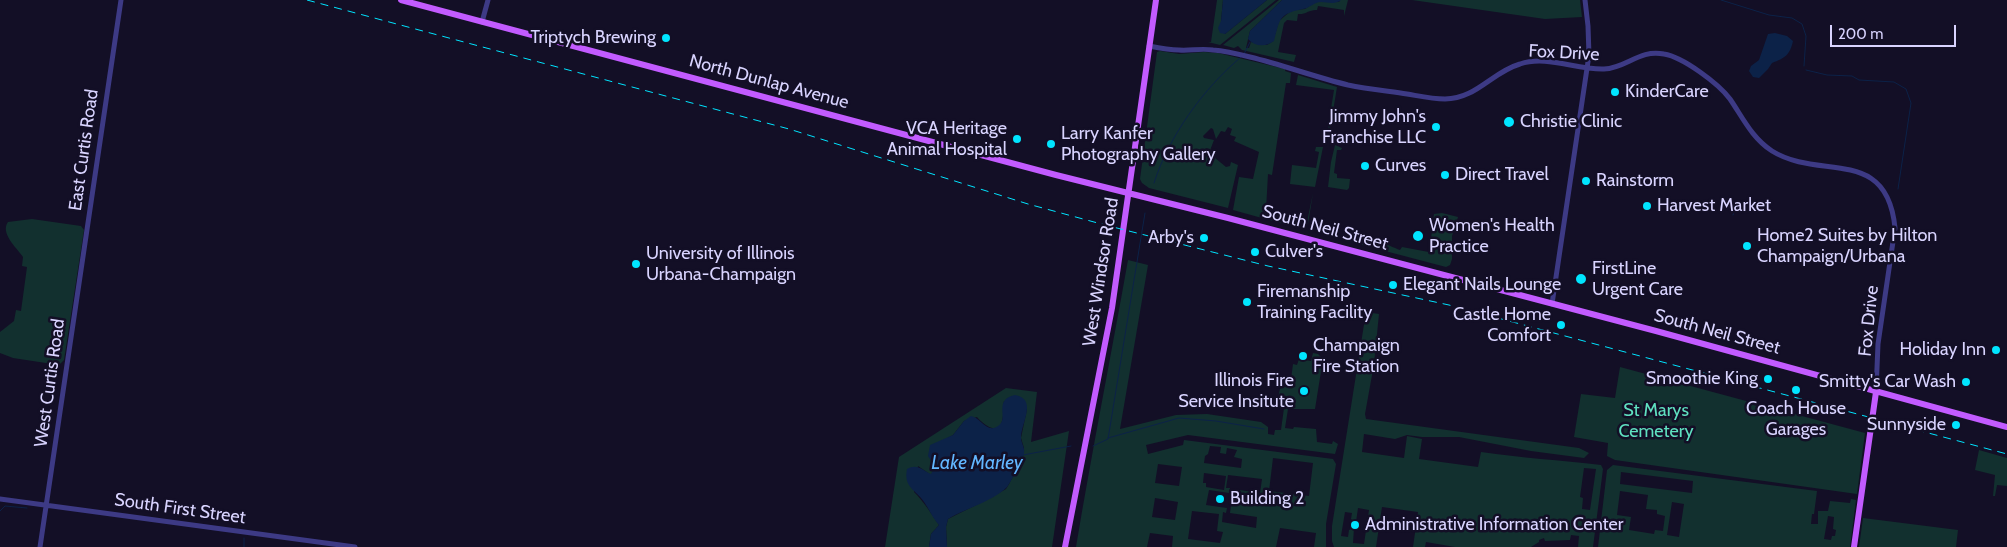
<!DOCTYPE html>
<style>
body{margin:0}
#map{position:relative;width:2007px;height:547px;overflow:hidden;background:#130f26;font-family:Cabin,sans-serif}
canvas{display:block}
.scale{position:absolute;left:1830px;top:25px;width:126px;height:22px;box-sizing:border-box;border:2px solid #d9d4ff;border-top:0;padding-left:6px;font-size:15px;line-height:18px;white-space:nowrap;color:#d9d4ff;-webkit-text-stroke:4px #130f26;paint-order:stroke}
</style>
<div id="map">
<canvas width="2007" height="547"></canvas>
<div class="scale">200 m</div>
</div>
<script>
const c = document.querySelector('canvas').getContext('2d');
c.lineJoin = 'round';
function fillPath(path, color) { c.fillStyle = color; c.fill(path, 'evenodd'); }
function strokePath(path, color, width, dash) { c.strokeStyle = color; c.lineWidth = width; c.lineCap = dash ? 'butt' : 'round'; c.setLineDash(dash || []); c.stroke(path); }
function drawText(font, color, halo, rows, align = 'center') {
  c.font = font + ' Cabin,sans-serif'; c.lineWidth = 5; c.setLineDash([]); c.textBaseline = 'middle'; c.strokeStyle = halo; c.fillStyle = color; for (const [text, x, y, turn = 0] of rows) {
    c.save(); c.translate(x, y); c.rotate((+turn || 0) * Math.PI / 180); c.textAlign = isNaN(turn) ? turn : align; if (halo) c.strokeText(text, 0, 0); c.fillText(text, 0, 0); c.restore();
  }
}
fillPath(new Path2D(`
 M1217 0H1223L1221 21 1225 34 1267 0H1276L1220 45 1208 42H1211Z
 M1279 0H1282L1250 31 1246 48H1249L1251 42 1267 45 1273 41 1279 21 1292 10 1305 9 1315 2H1339L1340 0H1348L1344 16V10L1318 6 1317 10C1310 9 1305 15 1298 14L1297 21 1287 20 1284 23 1278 52 1296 55 1294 62 1242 50 1238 46 1234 48 1223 45Z
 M1412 0H1580L1582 17 1545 19Z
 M1160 51 1179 54 1204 52 1218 53 1285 69V71L1291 73 1290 83H1286L1272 175 1268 174 1266 210 1268 211 1267 216 1307 222 1313 193 1308 224 1298 228 1233 210 1239 177 1253 179 1259 152 1234 141 1236 137 1230 135 1232 129 1228 127 1225 132 1221 131 1216 139 1213 129 1211 128 1203 136 1204 138 1214 140 1209 153 1226 167 1230 166 1231 162 1238 165 1228 208 1149 188 1142 183 1140 179 1157 52Z
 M1298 75 1337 87 1331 124 1325 142 1322 141 1324 128H1328L1334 90 1296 85Z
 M1335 145 1342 148 1341 150H1337L1334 173 1337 174V178L1350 179 1349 188 1347 190 1328 187 1331 162Z
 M1316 147H1323L1315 187 1290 184 1292 165 1316 168 1319 152 1315 151Z
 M1442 213 1458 217 1452 236V259L1450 265 1446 267 1351 242 1353 239 1367 242 1371 239 1381 237 1383 244C1390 245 1394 248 1400 250L1402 247 1434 253 1437 246 1431 239 1434 214Z
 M32 219 81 226 84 230 64 360 59 365 13 358 0 353V332L14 321 16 310 21 311 27 267 22 266 23 257C16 247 0 233 8 222Z
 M1128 260 1148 265 1120 429 1176 415 1207 414 1261 422 1268 427V434L1274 435 1275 430H1281L1284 408 1278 397 1280 389 1283 387H1290L1293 364 1297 365 1299 359 1311 361 1313 353 1318 354 1323 359 1315 409H1288L1285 428 1293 429 1294 427 1316 429 1317 442 1332 444 1333 441 1338 444 1335 454 1188 435 1146 445 1148 454 1183 445 1184 440 1333 459 1336 464 1326 524V547H1314L1316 533 1280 528 1276 547H1172L1173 536 1150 533 1147 547H1076C1092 451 1111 356 1128 260ZM1210 446 1221 447 1220 453 1226 454 1227 448 1237 450 1234 457 1242 459 1241 468 1204 463 1205 456 1208 454ZM1273 458 1313 463 1309 496 1269 491ZM1158 464 1182 467 1179 486 1155 483ZM1204 473 1226 476 1224 490 1206 487V483H1203ZM1228 475 1262 479 1260 493 1233 489 1230 513 1257 517 1256 528 1222 522 1223 512 1226 513 1227 508 1206 505 1209 490 1229 493 1230 488H1226ZM1155 498 1178 502 1175 520 1152 517ZM1192 511 1219 514 1217 531 1223 532 1220 543 1188 539Z
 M1366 312 1379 314 1374 364 1365 414 1366 419 1579 448 1589 453 1584 458 1531 451 1459 437H1422L1407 435 1395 439 1364 434 1362 452 1404 458 1407 436 1422 439 1419 459 1478 467 1481 452C1521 458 1560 460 1601 465L1603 469 1593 547H1578L1579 536 1571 535 1570 540 1545 541 1544 538 1539 540V542L1531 547H1455L1426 542 1425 547H1413L1418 512 1382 507 1376 547H1334L1332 541V526ZM1584 468 1596 469 1590 510 1582 509 1583 498 1580 497ZM1358 508 1369 510 1364 544 1353 543 1354 528 1349 530 1348 537 1341 536 1345 512 1352 513 1351 519 1356 522Z
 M1620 367 1865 433 1857 494 1615 460 1607 456 1608 443 1574 437 1581 394 1615 398Z
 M1006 388 1037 392 1031 442 1069 431 1052 547H947L946 527 948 519 990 498 1006 489 1009 484 1022 459 1024 448 1021 438 1027 409 1004 401C1003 407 1004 415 1002 421 998 437 982 423 977 417L964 421 953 435 946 439 934 464V471L931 475 918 466 914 492C924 502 931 513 939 525L931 534 929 547H885L899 457Z
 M1979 450 2007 458V486L1997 485 1995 496H1993L1995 475 1975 470Z
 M1613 465 1817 491 1814 514H1812L1811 524H1818V511H1828L1830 501 1850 503 1851 499 1856 500 1850 547H1598L1607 470ZM1621 472 1693 481 1692 493 1620 484ZM1620 491 1648 495 1646 509 1657 510V514L1665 516 1663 531 1655 530 1654 534 1629 530 1631 517 1617 515ZM1672 502 1684 504 1679 537 1667 535ZM1828 516 1834 517 1833 529 1836 530 1835 536H1832L1831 540 1824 539Z
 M1863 518 1958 530 1956 547H1859Z`), '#12302f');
fillPath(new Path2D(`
 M1223 0H1267L1225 34 1220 33 1218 28 1221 21Z
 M1282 0H1341C1335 5 1328 2 1321 2 1314 2 1310 8 1303 9 1279 14 1280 18 1274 41 1266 47 1255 47 1248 39L1250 31Z
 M1775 33 1787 36 1793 41C1790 55 1785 58 1772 63L1768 69 1759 78 1753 77 1749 71 1751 66 1759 60 1768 34Z
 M1015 395C1038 399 1021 423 1021 438 1021 443 1025 447 1024 453 1024 457 1010 484 1007 487 992 502 966 508 948 519L946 527 947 547H929L931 534 939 525C933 518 931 513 926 505 918 490 903 489 907 469 917 463 922 470 931 474 936 467 932 462 928 456L930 445 953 435 964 421 971 416C981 418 987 434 998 426 1010 419 992 400 1015 395Z`), '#0c2248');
strokePath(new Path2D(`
 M1721 0 1769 15 1792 18 1802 24 1806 36 1804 66
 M1244 54 1250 42
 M1806 70 1827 75 1852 76 1859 80 1894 82 1906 89 1911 103 1898 189
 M1154 183C1169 136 1203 89 1241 57
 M1733 215 1735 209
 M1108 438 1179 418 1216 421 1264 429
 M1093 446 1108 439 1145 213
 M1023 455 1071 446
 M0 511 5 506 27 508
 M244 538V547`), '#0c2248', 1);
strokePath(new Path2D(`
 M482 22 488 0
 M1149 46C1159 48 1169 50 1179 50 1190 51 1201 48 1213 50 1225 51 1238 54 1250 57 1283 65 1315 77 1348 85 1367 89 1387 91 1407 94 1419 96 1432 99 1445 99 1476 99 1492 72 1520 64 1547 55 1576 70 1604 69 1627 68 1639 49 1664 54 1683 57 1719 84 1730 99 1743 118 1752 138 1772 151 1820 181 1887 145 1895 228L1878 344 1876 392
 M1552 304 1589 55 1588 26 1585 0
 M0 499 355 547
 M40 547 121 0`), '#3d3a85', 5);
strokePath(new Path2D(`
 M401 0 1056 175 1228 218 1656 331 2007 427
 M1065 547 1112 308 1156 0
 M1854 547 1876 392`), '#c25bff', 6);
strokePath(new Path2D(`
 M307 0 789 129 1028 204 1105 225 1268 266 1449 305 2007 454`), '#00e5ff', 1, [8, 6]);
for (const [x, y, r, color] of [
 [666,38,5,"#00e5ff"],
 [1615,92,5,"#00e5ff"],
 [1509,122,6,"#00e5ff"],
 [1436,127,5,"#00e5ff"],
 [1017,139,5,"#00e5ff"],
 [1051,144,5,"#00e5ff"],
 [1365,166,5,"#00e5ff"],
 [1445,175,5,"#00e5ff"],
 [1586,181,5,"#00e5ff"],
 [1647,206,5,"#00e5ff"],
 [1418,236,6,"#00e5ff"],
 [1204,238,5,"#00e5ff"],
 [1747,246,5,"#00e5ff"],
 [1255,252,5,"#00e5ff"],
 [636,264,5,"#00e5ff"],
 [1581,279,6,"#00e5ff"],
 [1393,285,5,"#00e5ff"],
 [1247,302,5,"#00e5ff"],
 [1561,325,5,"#00e5ff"],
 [1996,350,5,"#00e5ff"],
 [1303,356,5,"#00e5ff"],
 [1768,379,5,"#00e5ff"],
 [1966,382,5,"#00e5ff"],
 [1796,390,5,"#00e5ff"],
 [1304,391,5,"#00e5ff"],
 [1956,425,5,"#00e5ff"],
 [1220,499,5,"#00e5ff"],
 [1355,525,5,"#00e5ff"]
]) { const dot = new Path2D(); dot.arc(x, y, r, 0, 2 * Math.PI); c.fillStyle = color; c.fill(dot); strokePath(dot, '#130f26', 2); }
drawText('18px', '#d9d4ff', '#130f26', [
 ["Triptych Brewing",656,38,"right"],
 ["KinderCare",1625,92],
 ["Jimmy John's",1426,117,"right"],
 ["Franchise LLC",1426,138,"right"],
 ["Christie Clinic",1520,122],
 ["VCA Heritage",1007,129,"right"],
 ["Animal Hospital",1007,150,"right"],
 ["Larry Kanfer",1061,134],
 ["Photography Gallery",1061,155],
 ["Curves",1375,166],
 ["Direct Travel",1455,175],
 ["Rainstorm",1596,181],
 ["Harvest Market",1657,206],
 ["Women's Health",1429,226],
 ["Practice",1429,247],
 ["Home2 Suites by Hilton",1757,236],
 ["Champaign/Urbana",1757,257],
 ["Arby's",1194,238,"right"],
 ["Culver's",1265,252],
 ["University of Illinois",646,254],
 ["Urbana-Champaign",646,275],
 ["FirstLine",1592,269],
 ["Urgent Care",1592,290],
 ["Elegant Nails Lounge",1403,285],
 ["Firemanship",1257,292],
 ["Training Facility",1257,313],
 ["Castle Home",1551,315,"right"],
 ["Comfort",1551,336,"right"],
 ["Champaign",1313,346],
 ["Fire Station",1313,367],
 ["Holiday Inn",1986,350,"right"],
 ["Smoothie King",1758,379,"right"],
 ["Illinois Fire",1294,381,"right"],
 ["Service Insitute",1294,402,"right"],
 ["Smitty's Car Wash",1956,382,"right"],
 ["Coach House",1796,409,"center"],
 ["Garages",1796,430,"center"],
 ["Sunnyside",1946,425,"right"],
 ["Building 2",1230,499],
 ["Administrative Information Center",1365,525]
], 'left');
drawText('18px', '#d9d4ff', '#130f26', [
 ["Fox Drive",1564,53,3],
 ["North Dunlap Avenue",769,82,15],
 ["East Curtis Road",84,150,-82],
 ["South Neil Street",1325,228,15],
 ["West Windsor Road",1101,272,-81],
 ["Fox Drive",1869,321,-84],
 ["South Neil Street",1717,332,15],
 ["West Curtis Road",50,383,-82],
 ["South First Street",180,509,8]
]);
drawText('18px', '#5fe0c0', '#130f26', [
 ["St Marys",1656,411],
 ["Cemetery",1656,432]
]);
drawText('italic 19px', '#62b6ff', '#130f26', [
 ["Lake Marley",977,463]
]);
</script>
